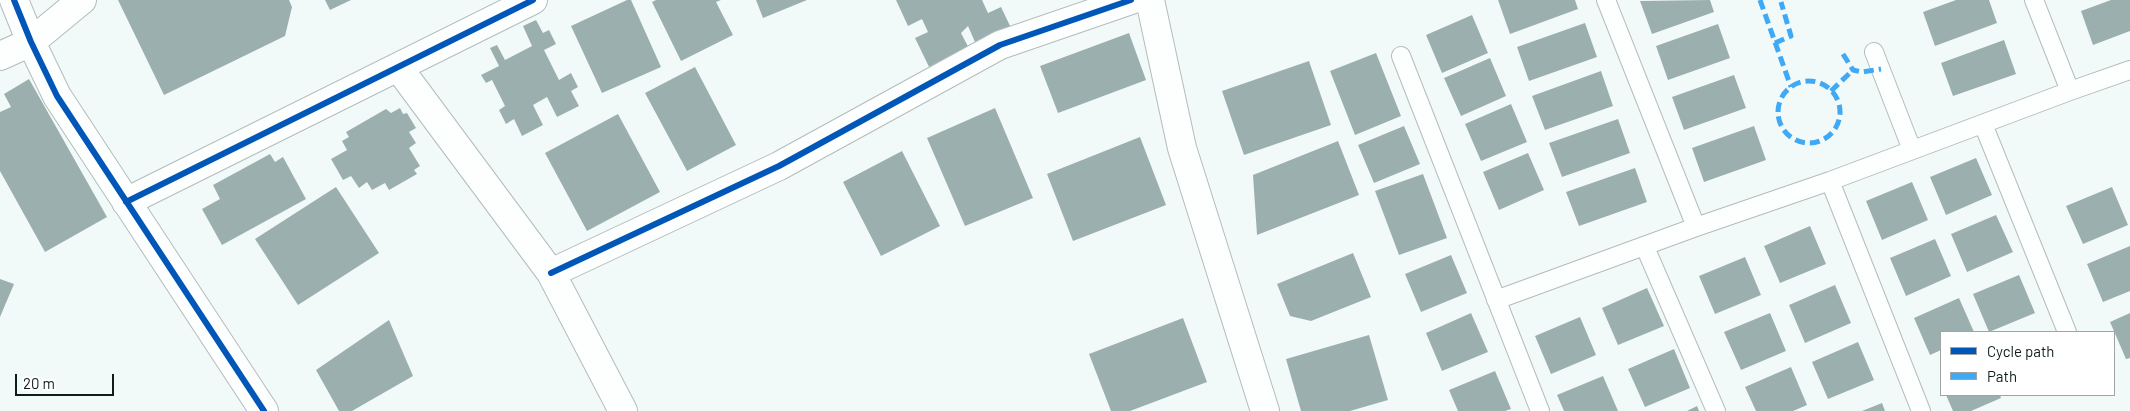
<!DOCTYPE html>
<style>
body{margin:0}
#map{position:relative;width:2130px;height:411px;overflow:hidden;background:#f2faf9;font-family:Barlow,sans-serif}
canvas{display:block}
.legend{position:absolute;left:1940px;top:331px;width:175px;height:65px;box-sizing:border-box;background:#fff;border:1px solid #9fa5a4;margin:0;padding:6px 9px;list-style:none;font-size:15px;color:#0e1d1c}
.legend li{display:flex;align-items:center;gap:10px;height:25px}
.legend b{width:25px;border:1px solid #9fa5a4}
.scale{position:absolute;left:15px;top:374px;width:99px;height:22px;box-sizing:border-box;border:2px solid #0e1d1c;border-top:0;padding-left:6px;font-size:15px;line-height:18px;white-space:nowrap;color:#0e1d1c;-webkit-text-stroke:4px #fff;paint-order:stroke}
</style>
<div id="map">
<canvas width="2130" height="411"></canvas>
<ul class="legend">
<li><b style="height:6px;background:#0057b8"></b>Cycle path</li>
<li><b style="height:6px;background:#3fa9f5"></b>Path</li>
</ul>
<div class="scale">20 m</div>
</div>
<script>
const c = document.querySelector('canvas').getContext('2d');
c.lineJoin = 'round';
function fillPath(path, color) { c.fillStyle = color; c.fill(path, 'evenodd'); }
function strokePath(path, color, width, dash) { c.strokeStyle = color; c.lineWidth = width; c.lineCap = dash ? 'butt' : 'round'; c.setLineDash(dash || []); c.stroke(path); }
fillPath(new Path2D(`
 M118 0H289L292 7 285 36 164 95Z
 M325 0H351L330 10Z
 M627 0H631L661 67 602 93 571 26Z
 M656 0H721L716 2 733 35 681 61 652 2Z
 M756 0H807L763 18Z
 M896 0H982L988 13 1001 7 1013 32 978 49 968 26 961 33 972 54 932 73 915 38 928 32 922 19 908 26Z
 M1498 0H1575L1578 9 1510 34Z
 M1710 0 1714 12 1652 34 1640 1Z
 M1956 0H1989L1997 23 1935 46 1923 12Z
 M2111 0H2130V31L2093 45 2081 11Z
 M1472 15 1488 53 1442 73 1426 35Z
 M536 20 543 33 549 30 556 44 544 50 559 80 571 73 578 87 571 91 579 106 557 117 547 97 533 105 543 125 522 136 514 119 506 124 499 110 505 106 492 80 486 83 481 75 499 66 490 48 497 45 505 60 532 46 523 26Z
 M1585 23 1597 57 1529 81 1517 47Z
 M1718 24 1730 58 1668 80 1656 46Z
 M1129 33 1146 80 1058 113 1040 66Z
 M2004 40 2016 74 1953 96 1941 63Z
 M1376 53 1401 116 1355 135 1330 71Z
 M1490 58 1506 96 1461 116 1444 78Z
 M1309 61 1331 125 1244 155 1222 91Z
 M695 67 736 145 687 171 645 93Z
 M1601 71 1613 106 1545 130 1532 96Z
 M1734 75 1746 108 1684 130 1672 97Z
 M29 79 107 217 45 252 0 171V112L11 107 4 94Z
 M1511 104 1527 142 1481 161 1465 124Z
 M400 108 403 114 407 113 416 128 409 132 416 143 409 148 420 166 414 170 417 174 389 190 385 183 372 190 367 182 359 188 351 176 343 180 331 159 347 150 342 141 349 137 346 132 386 109 391 113Z
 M995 108 1033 198 965 226 927 138Z
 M618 114 660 192 587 231 545 153Z
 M1618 119 1630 153 1562 177 1549 143Z
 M1404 126 1420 164 1374 183 1358 145Z
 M1754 126 1766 160 1704 182 1692 148Z
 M1140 137 1166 205 1073 241 1047 174Z
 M1338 141 1359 195 1257 235 1253 175Z
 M902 151 940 226 881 256 843 182Z
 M1528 153 1544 190 1499 210 1483 172Z
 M270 154 275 162 283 157 306 199 222 245 202 209 220 199 213 185Z
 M1976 158 1992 195 1946 215 1930 177Z
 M1635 168 1647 202 1579 226 1566 192Z
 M1423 174 1447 238 1399 255 1375 191Z
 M1912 182 1928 220 1882 240 1866 201Z
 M336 187 379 253 298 305 255 239Z
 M2112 187 2128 225 2083 244 2066 206Z
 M1996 215 2013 252 1967 272 1951 234Z
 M1810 226 1826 264 1780 283 1764 246Z
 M1935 239 1951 276 1906 296 1890 258Z
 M2130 246V291L2103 302 2087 264Z
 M1353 253 1371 297 1311 321 1290 316 1277 284Z
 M1451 255 1467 293 1421 312 1405 274Z
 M1745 257 1761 295 1715 314 1699 276Z
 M2019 275 2035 313 1989 332 1973 294Z
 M0 279 14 284 0 317Z
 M1835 285 1851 323 1805 343 1789 305Z
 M1647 288 1664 326 1618 345 1602 308Z
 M1959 298 1974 332H1941V350L1930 355 1914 318Z
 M1471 313 1488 352 1442 371 1426 333Z
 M1770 313 1786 351 1741 370 1724 332Z
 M2130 313V358L2126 359 2110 322Z
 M1580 317 1596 355 1551 374 1535 336Z
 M1183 318 1207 382 1130 411H1111L1089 354Z
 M389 320 413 376 352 411H339L316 370Z
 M1369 335 1388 400 1350 411H1301L1286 359Z
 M1858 342 1874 380 1828 399 1812 362Z
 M1674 349 1690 388 1645 407 1628 369Z
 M1791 367 1807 405 1793 411H1756L1745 387Z
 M1495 371 1511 409 1505 411H1458L1449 390Z
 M1603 376 1618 411H1564L1557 395Z
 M1946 395H2000L2001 398 1971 411H1953Z
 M1882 403 1885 411H1862Z
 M1697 406 1699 411H1687Z`), '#9bb0ae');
const service = new Path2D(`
 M1606 0 1696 227
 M2034 0 2070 91
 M1874 52 1912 150
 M1401 56 1540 411
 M1983 124 2067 332
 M1830 181 1921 411
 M1645 247 1716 411
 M1496 300 1696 227 1830 181 2070 91 2130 70`);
const minor = new Path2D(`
 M14 0 31 42 57 96 264 411
 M1150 0 1182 148 1265 411
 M0 56 31 42 82 0
 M398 67 551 273 623 411
 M126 202 533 0
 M551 273 779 166 1000 45 1131 0`);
strokePath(service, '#b2bdbb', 20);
strokePath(minor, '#b2bdbb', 30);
strokePath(service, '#fdfefe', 18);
strokePath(minor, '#fdfefe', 28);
strokePath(new Path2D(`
 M1760 0 1791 87
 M1775 43 1791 36 1781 2
 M1843 54 1853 70 1862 72 1881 69
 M1778 112a31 31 0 1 1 62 0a31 31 0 1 1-62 0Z
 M1831 91 1853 70`), '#3fa9f5', 5, [10, 5]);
strokePath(new Path2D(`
 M14 0 31 42 57 96 264 411
 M126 202 533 0
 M551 273 779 166 1000 45 1131 0`), '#0057b8', 6);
</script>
